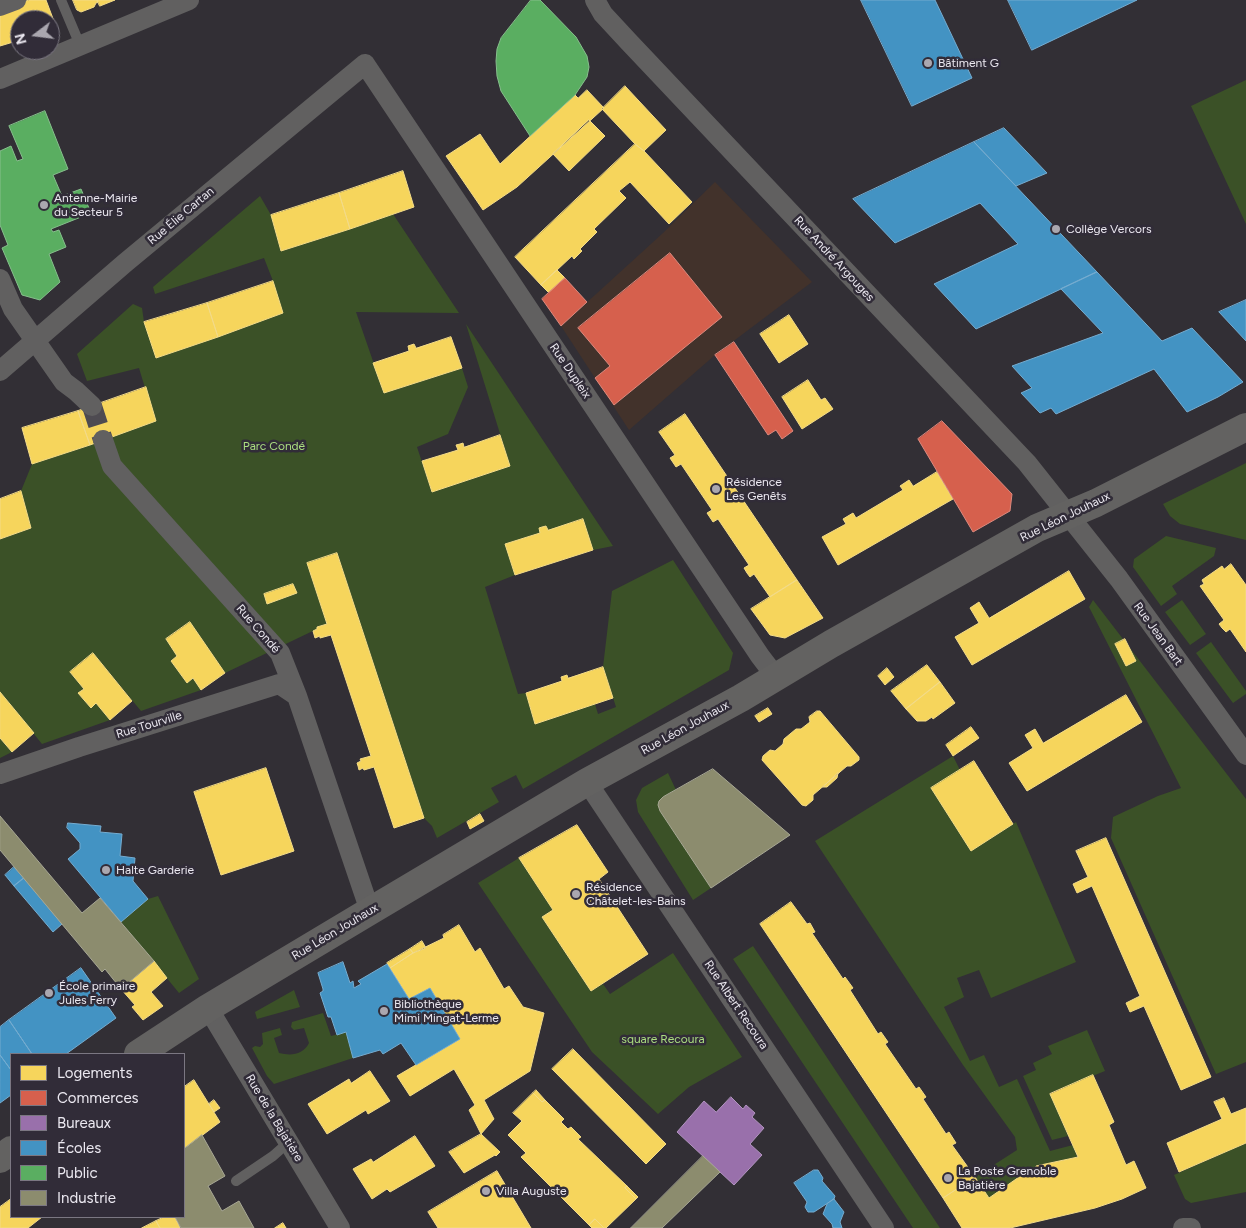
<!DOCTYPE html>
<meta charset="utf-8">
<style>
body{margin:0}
#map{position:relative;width:1246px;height:1228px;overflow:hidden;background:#322f35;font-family:Figtree,sans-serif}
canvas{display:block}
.legend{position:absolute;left:10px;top:1053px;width:175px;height:165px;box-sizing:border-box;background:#312c38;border:1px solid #7b7782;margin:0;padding:6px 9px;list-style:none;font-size:15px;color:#ebe8f0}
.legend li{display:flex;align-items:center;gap:10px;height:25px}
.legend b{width:25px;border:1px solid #7b7782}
.north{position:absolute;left:10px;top:10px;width:50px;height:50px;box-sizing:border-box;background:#312c38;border:1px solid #7b7782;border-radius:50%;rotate:255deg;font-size:14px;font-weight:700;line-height:20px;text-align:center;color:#ebe8f0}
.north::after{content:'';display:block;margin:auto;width:18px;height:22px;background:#aaa7af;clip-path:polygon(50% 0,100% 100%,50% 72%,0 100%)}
</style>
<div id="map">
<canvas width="1246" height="1228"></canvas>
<ul class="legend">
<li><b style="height:14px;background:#f6d55c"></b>Logements</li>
<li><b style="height:14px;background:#d6604d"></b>Commerces</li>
<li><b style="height:14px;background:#9970ab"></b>Bureaux</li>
<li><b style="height:14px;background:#4393c3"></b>Écoles</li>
<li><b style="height:14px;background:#5aae61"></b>Public</li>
<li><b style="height:14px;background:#8c8c6e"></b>Industrie</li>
</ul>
<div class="north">N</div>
</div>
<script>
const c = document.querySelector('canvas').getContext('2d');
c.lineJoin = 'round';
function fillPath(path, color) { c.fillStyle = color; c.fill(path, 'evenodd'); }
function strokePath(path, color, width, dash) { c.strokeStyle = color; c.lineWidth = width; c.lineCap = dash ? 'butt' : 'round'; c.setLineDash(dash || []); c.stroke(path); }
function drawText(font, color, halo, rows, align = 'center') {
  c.font = font + ' Figtree,sans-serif'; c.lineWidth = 5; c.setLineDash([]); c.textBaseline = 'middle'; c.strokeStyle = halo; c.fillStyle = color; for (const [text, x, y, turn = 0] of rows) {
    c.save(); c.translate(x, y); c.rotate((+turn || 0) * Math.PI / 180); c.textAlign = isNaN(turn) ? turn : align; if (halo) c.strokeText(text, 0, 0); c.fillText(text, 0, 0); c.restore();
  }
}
fillPath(new Path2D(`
 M715 182 812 282 715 355 629 430 561 326 663 233Z`), '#42322b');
fillPath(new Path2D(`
 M1246 80V224L1191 106Z
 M260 196 271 215 281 251 393 214 459 313 356 312 384 393 462 368 468 387 448 434 417 447 432 492 510 466 466 324 613 546 593 550 582 519 548 530 546 526 539 528 540 533 505 544 515 575 485 587 518 694 526 693 535 724 595 704 598 714 616 707 603 667 612 591 673 560 733 653 729 670 523 789 516 775 491 788 499 802 437 838 432 826 424 818 337 553 307 563 327 624 317 627V629L225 673 190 622 166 639 177 656 171 661 187 683 193 678 201 690 141 711 93 653 70 672 84 689 78 693 91 708 96 703 110 720 42 744 0 692V539L31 528 21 491 32 464 155 421 139 368 87 381 77 354 133 304 142 308 144 322 156 358 282 313 273 281 264 258 155 294 153 287Z
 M1246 463V540L1180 524 1170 516 1163 504Z
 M1166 536 1216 548 1214 556 1172 586 1177 594 1161 606 1133 567 1134 559Z
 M1093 600 1246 799V1062L1216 1074 1111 838 1113 817 1158 796 1181 788 1089 607Z
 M1182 600 1206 634 1190 645 1165 612Z
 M1211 642 1246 691V694L1233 703 1196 653Z
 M0 738 12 752 0 758Z
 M953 756 960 770 971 850 1016 822 1076 962 991 998 979 970 957 978 964 997 944 1007 970 1061 984 1055 999 1087 1017 1079 1050 1151 1073 1145 1077 1157 1036 1166 1037 1174 1019 1177 989 1198 975 1177 1017 1150 1015 1137 963 1065 815 841Z
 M668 773 676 790C668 794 659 798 659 808L711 888 693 900 638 812 636 800 642 788Z
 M519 858 553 910 542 917 591 991 603 984 610 994 673 953 742 1057 689 1087 658 1114 592 1052 478 883Z
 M158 896 199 979 179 993 121 922 148 899Z
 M753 946 940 1228H913L733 959Z
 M294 990 300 1007 257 1019 255 1012Z
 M323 1013 331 1036 346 1032 353 1058 274 1084 267 1076 252 1048 255 1046 260 1047 263 1044 262 1033 280 1028 282 1035 274 1038 279 1053C291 1056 303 1055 309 1043L304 1028 294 1030 291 1027 292 1022Z
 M1087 1030 1105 1071 1050 1093 1068 1136 1052 1140 1023 1076 1036 1070 1033 1063 1052 1054 1048 1046Z
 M1246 1143V1192L1191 1203 1185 1199 1174 1175Z`), '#3b5127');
const homes = new Path2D(`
 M29 0H46L55 24 50 26V20H20V40L0 46V12Z
 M73 0H97L98 2 96 3 94 7 81 12 77 10Z
 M97 0H115L100 6Z
 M625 86 666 130 644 151 635 144 602 109Z
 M587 90 604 108 517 187 483 210 446 156 480 134 500 164 575 95 578 98Z
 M589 120 605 136 569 171 553 154Z
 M635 144 644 151 692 202 669 224 630 182 619 191 626 198 594 229 597 232 580 249 582 251 574 259 572 256 541 285 515 257Z
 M403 171 414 207 350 229 339 193Z
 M339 193 350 229 281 251 271 215Z
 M557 270 565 278 549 293 541 285Z
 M273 281 283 313 218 337 207 303Z
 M207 303 218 337 156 358 144 322Z
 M789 315 808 344 779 363 760 334Z
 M451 337 462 368 384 393 373 363 409 351 408 346 414 344 416 348Z
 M808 380 821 400 825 398 833 409 802 429 782 397Z
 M146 387 156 421 90 445 78 411Z
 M78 411 90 445 32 464 22 428Z
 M685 414 797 580 770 597 754 574 750 577 747 573 744 568 749 565 718 519 713 522 707 513 712 510 681 464 676 467 670 458 675 455 659 432Z
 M500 435 510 466 432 492 422 461 458 450 456 445 460 444 463 443 464 447Z
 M937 472 953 499 838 565 822 537 846 524 843 519 853 513 856 518 903 490 900 486 909 480 913 486Z
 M21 491 31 528 0 539V499Z
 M583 519 593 550 515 575 505 544 540 533 539 528 542 527 546 526 548 530Z
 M337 553 424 818 394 828 374 767 364 770 363 768 359 770 358 766 357 763 361 761 360 759 371 756 331 635 320 638V636L315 638 313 631 317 629V627L327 624 307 563Z
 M1231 564 1246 585V652L1230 629 1226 632 1222 628 1219 624 1224 620 1200 586 1204 584 1202 580 1222 566 1224 569Z
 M1069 571 1085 599 972 665 955 637 979 623 970 608 979 602 989 618Z
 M797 580 823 618 785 638 770 635 751 609Z
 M293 584 297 593 267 604 264 594Z
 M190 622 225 673 201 690 193 678 187 683 171 661 177 656 166 639Z
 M1125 639 1136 661 1126 666 1115 644Z
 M93 653 132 701 110 720 96 703 91 708 78 693 84 689 70 672Z
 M927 665 940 682 906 709 891 691Z
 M603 667 613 698 535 724 526 693 562 681 561 677 567 675 568 678Z
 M887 668 894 677 885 685 878 676Z
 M940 682 955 703 933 719 932 717 926 721H917L906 709Z
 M0 692 34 733 12 752 0 738Z
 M1126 695 1142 722 1027 791 1009 763 1033 748 1025 735 1035 729 1043 743Z
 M768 708 772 714 759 722 755 716Z
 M817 711H820L859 757V760L851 766H847L813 795V800L806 806 802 805 762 760 763 756 770 750 775 751 783 744 784 739 796 729H801L810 722 809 717Z
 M971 727 979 738 953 756 946 745Z
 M974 761 1013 824 971 851 931 788Z
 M266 768 294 851 221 875 194 792Z
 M838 773 837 778 827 787H823Z
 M480 814 484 821 470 829 467 822Z
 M577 825 608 872 599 879 648 954 591 991 542 917 553 910 519 858Z
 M1106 838 1211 1077 1181 1090 1144 1006 1130 1012 1126 1003 1140 996 1092 886 1077 893 1073 884 1088 877 1076 851Z
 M791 902 807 924 810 923 815 932 812 933 843 979 845 977 853 988 850 990 878 1034 881 1032 888 1042 885 1044 916 1089 919 1087 926 1097 923 1099 946 1134 949 1132 956 1143 952 1145 975 1177 943 1198 760 924Z
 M459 925 475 952 480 948 504 989 509 986 523 1007 544 1013 530 1071 484 1100 494 1119 481 1134 469 1110 475 1105 454 1069 410 1096 397 1076 460 1039 430 988 409 999 390 968 413 953 444 938 443 935Z
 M422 941 426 948 413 953 410 949Z
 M410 949 413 953 390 968 387 963Z
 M154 961 167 978 151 992 163 1006 143 1020 132 1007 135 1005 121 989Z
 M573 1049 666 1144 646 1164 552 1069Z
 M370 1071 390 1101 368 1114 366 1110 327 1134 308 1104 349 1079 351 1083Z
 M1093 1075 1114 1122 1109 1125 1126 1165 1134 1161 1146 1188 1122 1199 1095 1208 1010 1228H962L943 1198 975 1177 989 1198 1019 1177 1037 1174 1036 1166 1078 1157 1050 1094Z
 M194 1080 220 1122 184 1149V1087Z
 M536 1090 545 1100 542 1102 533 1093Z
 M533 1093 542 1102 545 1100 564 1119 561 1122 568 1129 571 1127 581 1137 578 1139 627 1186 625 1188 636 1199 606 1228H604L595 1219 589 1225 564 1200 569 1195 559 1185 554 1190 521 1157 526 1153 508 1135 522 1121 513 1113Z
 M1224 1098 1231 1114 1246 1108V1143L1179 1172 1167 1143 1222 1119 1214 1102Z
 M214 1100 220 1108 214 1112 209 1104Z
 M481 1134 500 1152 496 1156 495 1155 464 1173 449 1152Z
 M415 1136 435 1166 390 1192 387 1189 372 1199 353 1169 371 1159 373 1162Z
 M497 1171 531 1228H438L428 1212Z
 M559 1185 569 1195 564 1200 554 1190Z
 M627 1186 638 1197 636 1199 625 1188Z
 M11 1199V1217H42L28 1228H0V1207Z
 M164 1217H175L180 1228H160L156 1221Z
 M595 1219 604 1228H592L589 1225Z
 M156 1221 160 1228H142Z
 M283 1223 286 1228H275Z`);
fillPath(homes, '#f6d55c');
strokePath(homes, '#f3db88', 1);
const shops = new Path2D(`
 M670 253 722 317 614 405 595 378 610 366 578 328Z
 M565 278 587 302 561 326 542 299Z
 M734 342 793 431 782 439 776 430 768 435 715 355Z
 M942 421 1012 494 1010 511 973 532 918 439Z`);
fillPath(shops, '#d6604d');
strokePath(shops, '#dc897e', 1);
const offices = new Path2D(`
 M731 1097 743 1109 746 1105 755 1113 752 1117 764 1128 750 1144 762 1155 734 1185 677 1132 704 1101 716 1112Z`);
fillPath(offices, '#9970ab');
strokePath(offices, '#b294c0', 1);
const schools = new Path2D(`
 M861 0H935L972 78 912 106Z
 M1008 0H1137L1032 50Z
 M1004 128 1047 173 1016 186 974 142Z
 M974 142 1097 272 976 329 934 284 1018 244 980 203 895 243 853 199Z
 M1097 272 1162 341 1192 328 1243 382 1218 397 1187 412 1154 369 1056 414 1051 408 1040 413 1021 393 1032 388 1012 366 1103 333 1061 289Z
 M1246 300V341L1219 312Z
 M68 823 101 826 100 832 122 834 120 856 135 858 133 881 148 899 121 922 68 859 80 849V843L67 828Z
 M14 867 24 878 14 886 5 875Z
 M24 878 62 924 53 932 14 886Z
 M343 962 350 983 353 981 354 988 361 984 358 981 387 964 409 999 430 988 460 1039 416 1065 401 1043 383 1054 380 1050 353 1058 346 1032 337 1035 331 1017H328L320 993 323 991V989L318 973Z
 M81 968 116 1018 66 1054H32L9 1020Z
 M9 1020 32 1054H11V1070L0 1055V1027Z
 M0 1055 11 1070V1095L0 1103Z
 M814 1170H818L823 1178 822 1181 835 1196 834 1199 814 1212H808L805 1207 807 1202 794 1183Z
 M834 1199 844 1212 840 1222 842 1228H833L832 1224 823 1214 827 1204Z`);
fillPath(schools, '#4393c3');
strokePath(schools, '#75acd0', 1);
const public = new Path2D(`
 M531 0H540L576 37 587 56 589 67 587 77 575 95 530 136 501 91 497 76 496 61 497 49 501 38Z
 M45 111 68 169 53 175 62 196 81 189 91 213 51 229 53 232 59 230 66 247 49 254 60 282 40 300 22 295 2 248 8 245 0 225V151L11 146 17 161 23 159 9 126Z`);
fillPath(public, '#5aae61');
strokePath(public, '#86bf8c', 1);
const industry = new Path2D(`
 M713 769 790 835 711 888 660 811 658 805 659 801 663 797Z
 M0 816 82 913 100 898 154 961 121 989 105 969 102 972 0 850Z
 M202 1135 225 1176 208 1186 222 1211 239 1201 254 1228H181L175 1217H184V1149Z
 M703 1156 720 1172 662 1228H631Z`);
fillPath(industry, '#8c8c6e');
strokePath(industry, '#a8a895', 1);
strokePath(new Path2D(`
 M92 406 103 440`), '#4e4b51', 20, [20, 10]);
strokePath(new Path2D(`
 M61 0 80 45
 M236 1181 273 1156 291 1140`), '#616060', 10);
strokePath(new Path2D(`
 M595 0 603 14 628 41 1027 463 1119 579 1246 755
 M0 6 16 0
 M0 79 189 0
 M0 279 13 309 64 382 76 391 92 406
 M0 371 125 263 365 64 760 656 776 677
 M103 440 112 466 280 653 297 696 370 911
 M0 774 79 747 279 684 297 696
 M587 782 884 1228
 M208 1008 340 1228
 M1183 1228H1191`), '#616060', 20);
strokePath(new Path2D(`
 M138 1054 208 1008 370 911 587 782 741 698 831 644 1037 528 1096 503 1246 427
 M0 1159 11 1150`), '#636261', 28);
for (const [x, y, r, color] of [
 [928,63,5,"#aaa7af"],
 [44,205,5,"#aaa7af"],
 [1056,229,5,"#aaa7af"],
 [716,489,5,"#aaa7af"],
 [106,870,5,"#aaa7af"],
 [576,894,5,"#aaa7af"],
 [49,993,5,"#aaa7af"],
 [384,1011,5,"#aaa7af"],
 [948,1178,5,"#aaa7af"],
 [486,1191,5,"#aaa7af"]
]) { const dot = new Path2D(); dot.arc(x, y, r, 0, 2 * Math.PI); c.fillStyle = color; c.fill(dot); strokePath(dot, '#312c38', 2); }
drawText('12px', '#ebe8f0', '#312c38', [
 ["Bâtiment G",938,63],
 ["Antenne-Mairie",54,198],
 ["du Secteur 5",54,212],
 ["Collège Vercors",1066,229],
 ["Résidence",726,482],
 ["Les Genêts",726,496],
 ["Halte Garderie",116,870],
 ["Résidence",586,887],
 ["Châtelet-les-Bains",586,901],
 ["École primaire",59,986],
 ["Jules Ferry",59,1000],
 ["Bibliothèque",394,1004],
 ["Mimi Mingat-Lerme",394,1018],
 ["La Poste Grenoble",958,1171],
 ["Bajatière",958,1185],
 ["Villa Auguste",496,1191]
], 'left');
drawText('12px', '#ebe8f0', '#312c38', [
 ["Rue Élie Cartan",181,216,-40],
 ["Rue André Argouges",834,259,47],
 ["Rue Dupleix",570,371,56],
 ["Rue Léon Jouhaux",1065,517,-26],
 ["Rue Condé",258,629,49],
 ["Rue Jean Bart",1158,634,54],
 ["Rue Tourville",149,725,-17],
 ["Rue Léon Jouhaux",685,728,-29],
 ["Rue Léon Jouhaux",335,932,-31],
 ["Rue Albert Recoura",736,1005,56],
 ["Rue de la Bajatière",274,1118,59]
]);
drawText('12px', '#abde80', '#312c38', [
 ["Parc Condé",274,446],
 ["square Recoura",663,1039]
]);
</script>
